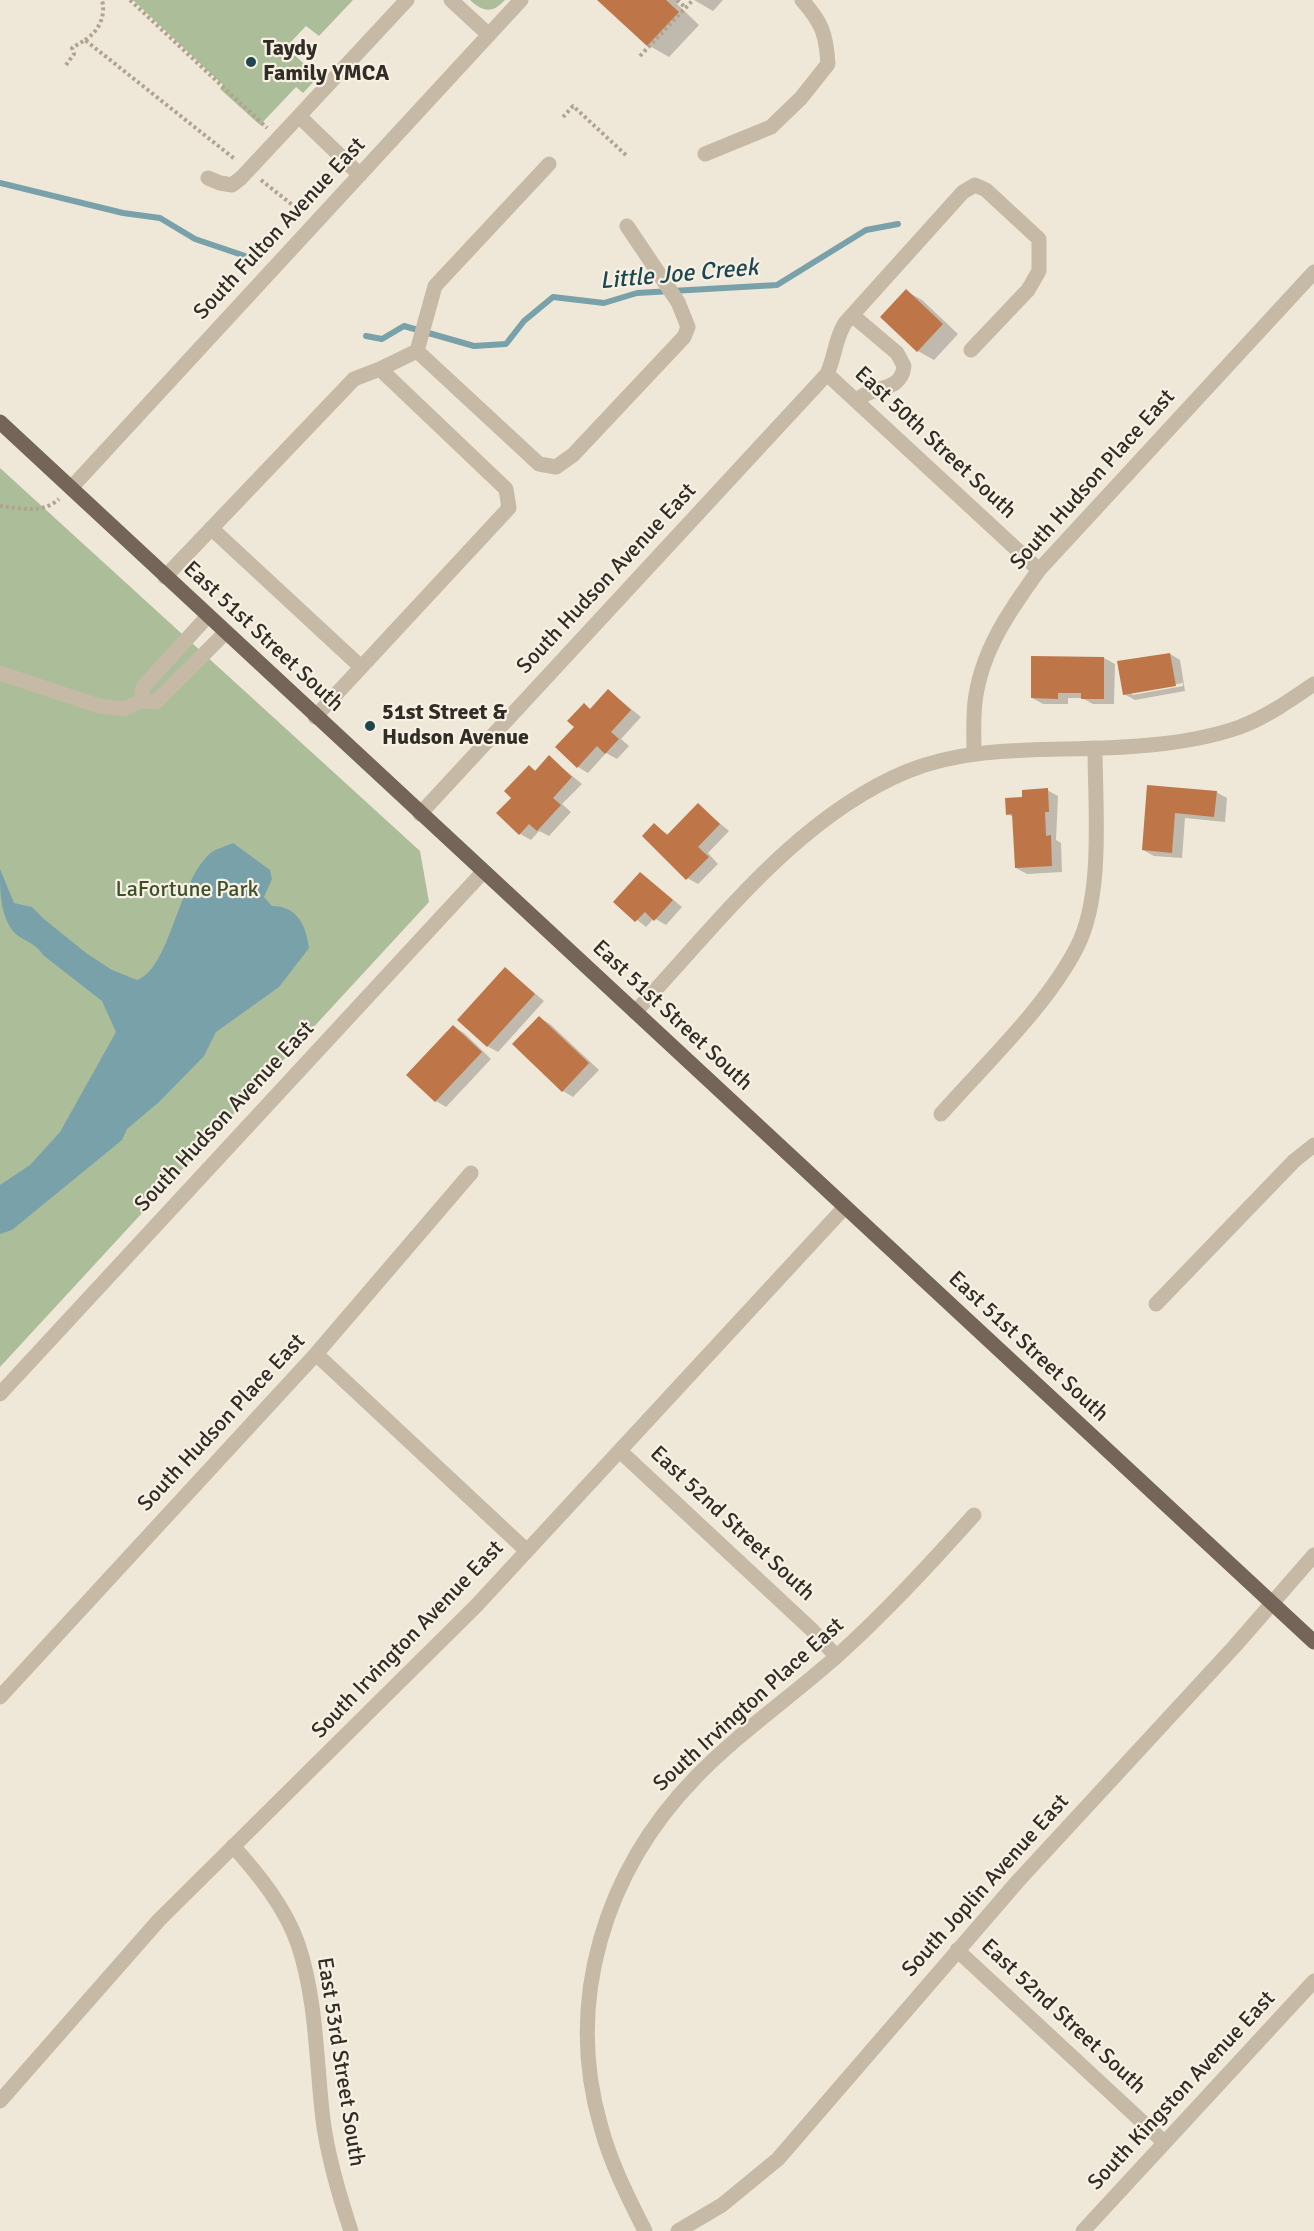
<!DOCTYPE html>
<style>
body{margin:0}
canvas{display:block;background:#efe8d8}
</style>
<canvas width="1314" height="2231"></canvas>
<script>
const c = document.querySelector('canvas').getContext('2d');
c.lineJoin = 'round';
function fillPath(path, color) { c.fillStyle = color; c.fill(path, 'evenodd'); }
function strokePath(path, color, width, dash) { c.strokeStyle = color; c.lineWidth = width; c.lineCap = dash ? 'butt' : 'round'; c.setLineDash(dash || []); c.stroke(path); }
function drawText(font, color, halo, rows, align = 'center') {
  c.font = font + ' Signika,sans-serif'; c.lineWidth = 4.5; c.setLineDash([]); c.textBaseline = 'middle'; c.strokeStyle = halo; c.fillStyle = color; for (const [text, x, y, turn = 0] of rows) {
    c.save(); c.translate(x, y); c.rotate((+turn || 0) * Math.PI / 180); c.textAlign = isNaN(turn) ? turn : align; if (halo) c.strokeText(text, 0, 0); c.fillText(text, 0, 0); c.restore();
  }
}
fillPath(new Path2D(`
 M133 0H353L319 36 306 26 286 47 318 77 303 93 296 87 260 125 220 89 223 85Z
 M470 0H505C492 14 483 12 470 0Z
 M0 468 420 851 429 902 0 1367Z`), '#acbd9a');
fillPath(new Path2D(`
 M233 843 270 870 272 879 264 897 272 906C297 906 306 925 309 948L279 987 216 1032 204 1056 159 1102 127 1129 122 1140 12 1230 0 1234V1185L30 1165 60 1132 116 1032 102 1001 43 955C36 944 27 942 17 935 0 919 0 893 0 869L14 903 32 907 44 919 86 953 112 970 137 980C171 968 178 878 212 852 218 848 227 846 233 843Z`), '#79a1aa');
fillPath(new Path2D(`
 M599 0H681L677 4 699 25 669 57 648 45Z
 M694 0H723L713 11Z
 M906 291 922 300 958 334 934 360 918 351 882 317Z
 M1170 654 1180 660 1185 691 1135 700 1124 694ZM1183 683V686L1132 695V692Z
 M1033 657 1104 658 1115 664 1114 704H1093L1082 698H1068V704H1043L1032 698Z
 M609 691 641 717 621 739 629 746 617 759 606 753 588 773 578 767 576 727 584 705 592 710Z
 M549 757 582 784 562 804 571 812 549 836 539 831 531 840 520 834 513 798 529 767 537 771Z
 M1148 786 1216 792 1227 798 1225 822 1185 818 1182 858 1154 856 1143 850Z
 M1047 790 1058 796 1056 840 1061 843 1062 872 1027 874 1016 868 1014 817 1007 814 1024 799Z
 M698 805 729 831 708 853 718 864 698 884 687 878 654 825 669 835Z
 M641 873 682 907 666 925 654 918 646 927 615 902Z
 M506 969 544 1001 498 1052 487 1046Z
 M540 1018 550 1024 599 1070 573 1097 563 1091Z
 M454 1027 464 1033 491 1059 446 1107 436 1101Z`), '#0003');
strokePath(new Path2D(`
 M0 183 123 213 160 218 195 239 251 258
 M366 336 382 339 404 326 474 346 506 344 524 321 553 297 604 303 637 293 777 285 866 230 898 224`), '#79a1aa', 6);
fillPath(new Path2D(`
 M597 0H666L679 12 647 46Z
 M906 289 943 324 917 352 880 317Z
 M1170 653 1176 686 1123 695 1117 661Z
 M1031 656 1104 657V699H1081V693H1058V699L1031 698Z
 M608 689 631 710 611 732 619 739 605 754 597 746 577 768 555 747 574 727 567 721 584 703 590 709Z
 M549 755 572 777 553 798 561 805 537 831 529 824 519 835 496 813 511 798 504 791 529 765 535 771Z
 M1147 785 1217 791 1214 817 1175 813 1172 853 1142 850Z
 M1048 788 1049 812H1045L1046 836 1051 835 1052 866 1015 868 1012 814 1006 815 1005 798 1022 797V790Z
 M698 803 720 824 698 847 709 857 686 880 642 836 654 823 667 835Z
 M640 872 673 900 654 921 645 912 635 922 613 902Z
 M505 967 535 994 487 1047 457 1020Z
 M539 1016 589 1063 562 1092 512 1044Z
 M453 1025 482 1052 435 1102 406 1075Z`), '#be7547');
strokePath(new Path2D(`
 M130 0 267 128
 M677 0 686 8
 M85 40C99 31 106 16 102 0
 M640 56 693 0
 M66 65 74 54 72 48 85 40 236 160
 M563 117 573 106 627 156
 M261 180 300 211
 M0 506C20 508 43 514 59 499`), '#b2a390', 4, [3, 3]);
strokePath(new Path2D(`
 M451 0 489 35
 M299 116 407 0
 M705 154 771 127 801 98 828 64C826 33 822 23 802 0
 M208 178 220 183 232 185 241 178 299 116 360 175
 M852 315 897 353 904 366C901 394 872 384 856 401
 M417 351 435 286 549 164
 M380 369 417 351 539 464 556 467 573 455 684 337 688 327 678 302 627 226
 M827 374 1039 570
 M71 488 521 0
 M211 528 361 667
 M165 577 354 379 380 369 506 489 509 508 315 717
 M0 673 99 706 124 709 141 701 156 702 225 633
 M141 701 143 687 207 617
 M974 753C974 736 973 718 975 702 981 651 1010 610 1039 570L1314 272
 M420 814 827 374C835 357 835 339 845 323L963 192 975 185 986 190 1039 239V271L1028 290 971 350
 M635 1012C716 926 796 817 908 771 958 751 1012 750 1065 749 1121 748 1186 746 1240 727 1266 717 1291 700 1314 684
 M941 1114C985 1064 1047 1006 1077 947 1104 895 1095 806 1095 748
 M1156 1304 1294 1161 1314 1145
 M316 1354 527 1551
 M0 1394 483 872
 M621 1452 812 1630 836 1656
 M0 1697 316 1354 471 1173
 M233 1846C259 1875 285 1907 298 1944 317 2001 316 2062 323 2120 328 2158 339 2195 351 2231
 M957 1950 1164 2142
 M0 2101 159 1920 476 1606 845 1207
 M645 2231C628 2197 611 2164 601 2127 564 2001 605 1871 695 1778 736 1735 791 1697 836 1657 885 1613 930 1564 974 1515
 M678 2231 722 2205 778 2159 1018 1881 1234 1647 1314 1555
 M1083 2231 1314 1981`), '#c6b9a5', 15);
strokePath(new Path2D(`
 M0 422 1314 1642`), '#746558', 15);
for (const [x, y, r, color] of [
 [251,62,6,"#1e4651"],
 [370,726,6,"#1e4651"]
]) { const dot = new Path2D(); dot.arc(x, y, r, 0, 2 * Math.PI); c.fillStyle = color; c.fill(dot); strokePath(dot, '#f7f1e4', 2); }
drawText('bold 22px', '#322c26', '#f7f1e4', [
 ["Taydy",263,49],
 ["Family YMCA",263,74],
 ["51st Street &",382,713],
 ["Hudson Avenue",382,738]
], 'left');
drawText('22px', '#322c26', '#f7f1e4', [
 ["South Fulton Avenue East",280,229,-47],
 ["East 50th Street South",935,443,43],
 ["South Hudson Place East",1093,480,-48],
 ["South Hudson Avenue East",607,579,-47],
 ["East 51st Street South",263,637,43],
 ["East 51st Street South",672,1016,43],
 ["South Hudson Avenue East",225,1117,-47],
 ["East 51st Street South",1028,1347,43],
 ["South Hudson Place East",222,1423,-47],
 ["East 52nd Street South",732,1524,43],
 ["South Irvington Avenue East",408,1640,-46],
 ["South Irvington Place East",749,1705,-42],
 ["South Joplin Avenue East",986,1886,-48],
 ["East 52nd Street South",1063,2017,43],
 ["East 53rd Street South",340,2062,81],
 ["South Kingston Avenue East",1182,2091,-47]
]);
drawText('22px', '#3d4f2b', '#f7f1e4', [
 ["LaFortune Park",187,890]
]);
drawText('italic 24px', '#1e4651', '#f7f1e4', [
 ["Little Joe Creek",679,275,-5]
]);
</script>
